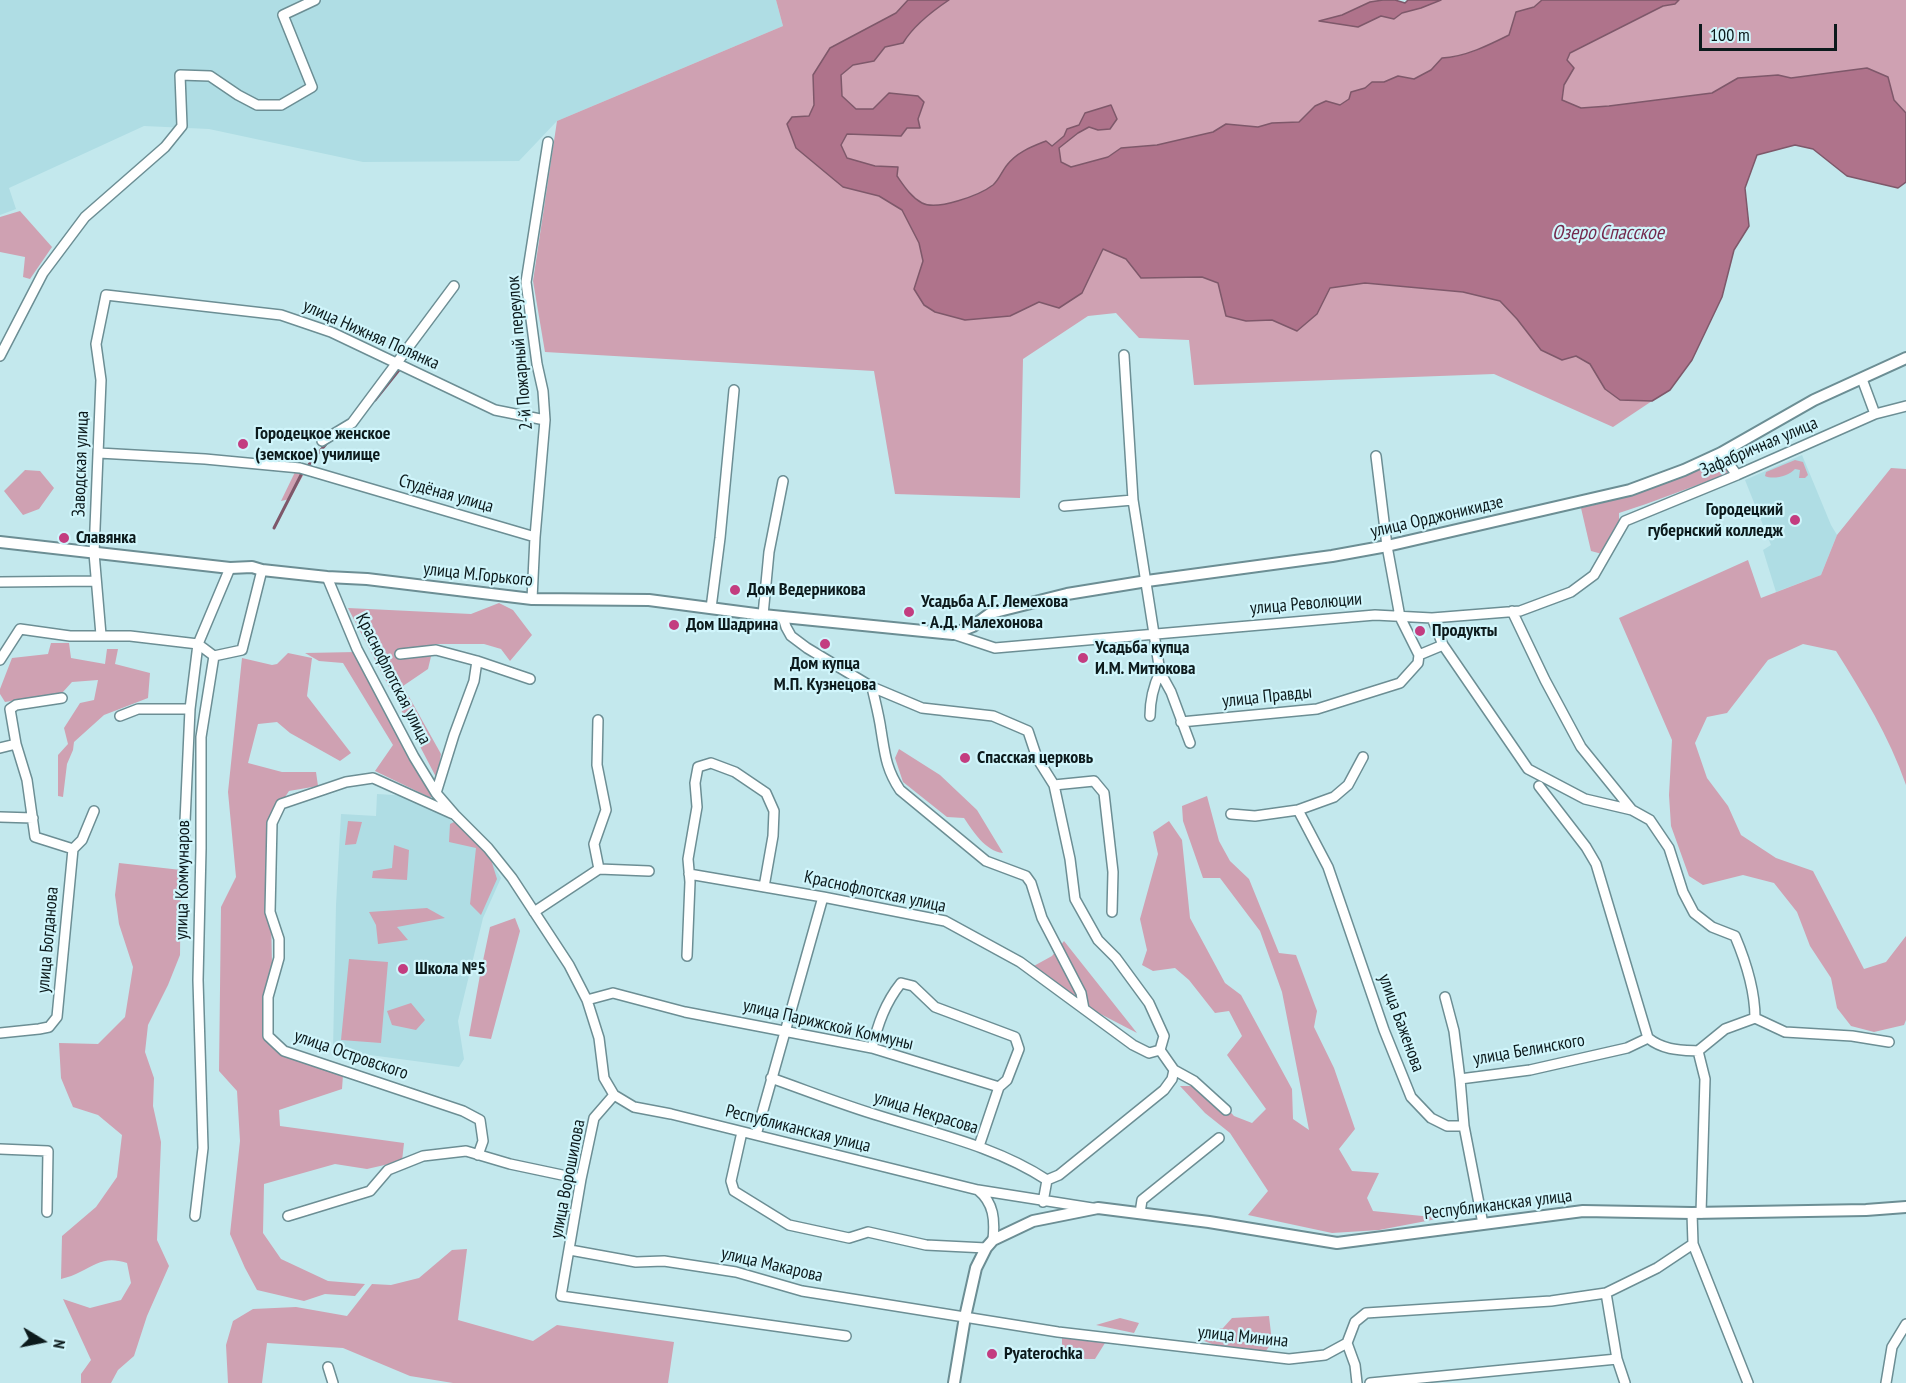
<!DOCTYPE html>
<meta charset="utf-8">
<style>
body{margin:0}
#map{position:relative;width:1906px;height:1383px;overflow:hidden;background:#c3e8ed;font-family:"PT Sans Narrow",sans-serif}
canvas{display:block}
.north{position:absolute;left:12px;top:1311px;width:60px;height:60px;-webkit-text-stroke:4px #d0f5fb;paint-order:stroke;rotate:100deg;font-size:16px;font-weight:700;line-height:24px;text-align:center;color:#0c1a1c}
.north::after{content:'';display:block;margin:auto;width:21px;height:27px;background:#0c1a1c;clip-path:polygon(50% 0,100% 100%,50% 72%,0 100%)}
.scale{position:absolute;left:1699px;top:24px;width:138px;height:27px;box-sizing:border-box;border:3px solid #0c1a1c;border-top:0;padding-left:8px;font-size:18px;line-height:21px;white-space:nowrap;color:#0c1a1c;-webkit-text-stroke:4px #d0f5fb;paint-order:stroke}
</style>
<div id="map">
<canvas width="1906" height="1383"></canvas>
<div class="north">N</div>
<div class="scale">100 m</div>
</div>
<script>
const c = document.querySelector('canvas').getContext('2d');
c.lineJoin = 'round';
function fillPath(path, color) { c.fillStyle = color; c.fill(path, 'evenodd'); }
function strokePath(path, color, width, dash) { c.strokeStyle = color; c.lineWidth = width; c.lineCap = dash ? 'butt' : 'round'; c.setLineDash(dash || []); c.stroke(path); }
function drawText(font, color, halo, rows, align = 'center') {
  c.font = font + ' "PT Sans Narrow",sans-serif'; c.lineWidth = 4.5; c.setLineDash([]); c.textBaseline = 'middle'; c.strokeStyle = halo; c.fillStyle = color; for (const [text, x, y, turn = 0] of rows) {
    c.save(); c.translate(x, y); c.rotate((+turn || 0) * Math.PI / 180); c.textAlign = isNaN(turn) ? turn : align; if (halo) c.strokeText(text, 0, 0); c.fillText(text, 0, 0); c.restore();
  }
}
fillPath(new Path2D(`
 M0 0H776L783 26 557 121 519 161 363 162 209 129 144 126 9 188 16 209 0 215Z
 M1802 455 1831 525 1837 535 1821 575 1776 592 1763 550 1771 545 1745 480Z
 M377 794 410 796 443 814 483 847 501 878 483 918 458 1021 464 1059 459 1067 333 1050 336 905 341 814 376 816Z`), '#afdde4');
fillPath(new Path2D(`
 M776 0H908L896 13 830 48 813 75 814 105 809 116 792 117 822 169 843 187 879 196 902 210 919 243 923 261 914 289 1010 316 1039 302 1082 292 1103 249 1126 259 1141 278 1202 277 1218 283 1246 321 1272 320 1297 331 1317 314 1330 288 1365 283 1463 292 1500 301 1562 360 1576 356 1590 364 1605 389 1620 400 1652 401 1613 427 1494 374 1194 385 1189 340 1139 338 1116 313 1088 316 1023 359 1020 498 895 494 874 371 545 352 533 281 557 121 783 26Z
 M949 0H1383L1370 2 1342 15 1358 27 1381 16 1394 19 1402 13 1421 8 1441 0H1542L1534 7 1516 12 1509 35C1488 45 1465 57 1442 58L1431 70 1414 79 1398 76 1384 82H1372L1365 88 1352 92 1349 99 1340 105C1317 99 1315 106 1299 122L1272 123 1258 127 1226 124 1213 132 1157 145 1121 148 1108 157 1071 167 1060 162 1059 148 1078 133 1089 127 1098 130 1085 113 1079 125 1067 129 1064 136 1051 146 1046 141C1035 145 1013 157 1006 166 1002 172 999 180 993 185 979 195 937 211 922 203 911 197 904 186 897 176L898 167 875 166 847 158 841 145 847 134 901 136 906 128 918 119 924 102 889 94 873 109H856L842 96 841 75 853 65 874 61 885 47 903 43C914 25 931 12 949 0Z
 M1679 0H1906V113L1894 100 1888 77 1867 68 1791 78 1778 75 1738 78 1712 93 1609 106 1581 108 1562 101 1564 85 1574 68 1567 60 1570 53 1663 6 1675 4Z
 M20 211 52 247 30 279 23 277 25 257 0 252V217Z
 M1795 460 1803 462 1808 475 1805 478H1799L1800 470 1795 469C1789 476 1773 480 1765 476L1766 472Z
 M1718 461 1730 473 1646 504 1619 513V523L1602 554 1591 551 1581 508 1626 497Z
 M1891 468 1906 469V785C1889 736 1863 694 1836 651L1803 644 1768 660 1727 713 1707 717 1695 743 1707 778 1728 806 1741 835 1776 858 1813 871 1864 969 1886 962 1906 936V1020L1904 1025 1874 1032 1851 1026 1837 1008 1831 978 1810 946 1797 912 1774 883 1743 875 1703 885 1689 876 1671 826 1669 795 1672 740 1619 618 1748 560 1761 598 1821 575 1837 535Z
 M25 470 40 471 54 488 39 509 23 515 4 491Z
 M296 470 305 472 290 499 281 501Z
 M499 603 513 610 532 635 510 661 501 649 484 644H434L428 669 403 686 441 754 437 779 348 608 471 614Z
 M51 643H69L71 658 105 664 107 649H118L115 664 150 673 148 698 104 715 74 742 73 750 67 764 63 797 58 796V755L68 744 64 728 80 703 94 700 98 680 72 682 62 693 5 702 0 694V689L12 658 48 654Z
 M356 652 433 797H429L375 771 393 745 343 663 319 661 305 653Z
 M288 653 312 658 307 696 351 753 340 761 290 733 277 722 258 724 248 763 282 772H316L318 786 289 791 269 821 272 965 263 995 262 1032 267 1042 290 1058 343 1075 342 1089 279 1110 280 1126 404 1143 402 1161 367 1169 335 1164 264 1184 263 1233 281 1259 328 1281 365 1284 355 1296 325 1294 304 1301 257 1290 245 1268 230 1234 240 1141 237 1091 219 1071 221 907 236 877 228 792 242 658 272 665 277 664Z
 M899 749 940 775 977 810 1003 853C985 851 973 831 964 818L947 817 903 782 895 758Z
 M1207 796 1219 841 1230 861 1249 879 1279 953 1296 955 1317 1011 1314 1027 1334 1068 1355 1129 1339 1149 1352 1171 1379 1173 1367 1198 1373 1211 1442 1218 1379 1230 1332 1233 1248 1215 1268 1191 1230 1133 1205 1113 1180 1086H1207L1234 1116 1252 1123 1266 1109 1227 1055 1242 1036 1229 1011 1215 1013 1189 980 1175 968 1153 971 1142 965 1147 950 1140 919 1158 854 1153 832 1169 821 1182 840 1190 918 1225 983 1241 995 1292 1089 1293 1119 1309 1130 1282 992 1260 931 1220 878H1203L1183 821 1182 806Z
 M348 821 362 822 356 844 345 845Z
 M456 821 489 853 497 879 481 915 470 904 476 848 449 842 450 824Z
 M394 845 409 850 407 880 372 878 373 871 392 868Z
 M119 863 181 870 180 955 168 985 148 1025 145 1052 154 1078 153 1106 161 1142 157 1240 169 1266 147 1316 134 1356 118 1370 111 1383H81V1374L91 1360 63 1299 90 1308 121 1300 131 1283 127 1263C106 1256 98 1263 80 1272 75 1275 68 1277 61 1279L62 1236 96 1207 117 1177 122 1135 98 1115 73 1107 61 1078 59 1043 98 1044 125 1017 133 967 119 924 115 895Z
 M427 908 445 918 397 927 408 940 378 944 376 925 369 912Z
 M515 918 520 931 491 1039 469 1036 480 975 490 927Z
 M1064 941 1137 1033 1089 1008 1084 991 1078 1000 1032 967 1052 956Z
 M349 959 388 962 381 1043 341 1040Z
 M411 1003 425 1020 416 1030 392 1025 387 1011Z
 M467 1249 458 1320 533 1341 557 1325 674 1342 668 1383H453L410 1376 343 1348 267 1343 262 1383H228L226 1345 233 1321 253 1309 296 1307 347 1316 372 1284 391 1285 419 1278 452 1250Z
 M1269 1316 1272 1342 1266 1351 1223 1348 1204 1341V1331L1223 1328 1232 1318Z
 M1120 1318 1139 1323 1134 1333 1096 1325Z
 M1062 1338 1105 1343 1095 1359H1074L1062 1349Z`), '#cfa1b2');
const water = new Path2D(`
 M908 0H949C931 12 914 25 903 43L885 47 874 61 853 65 841 75 842 96 856 109H873L889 93 918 96 924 102 918 119 920 128H907L901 136 847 134 841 145 847 158 875 166 898 167 897 176C904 186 911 197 922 203 937 211 980 195 993 185 999 180 1002 171 1007 165 1017 152 1031 147 1046 141L1052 146 1064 136 1067 129 1079 125 1085 113 1111 105 1117 119 1110 129 1098 130 1089 127 1078 133 1059 148 1061 162 1071 167 1108 157 1121 148 1157 145 1213 132 1226 124 1258 127 1272 123 1299 122 1315 106 1326 101 1340 105 1349 99 1351 92 1365 88 1372 82H1384L1398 76 1414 79 1431 70 1442 58C1465 57 1489 45 1509 35L1516 12 1534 7 1542 0H1679L1675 4 1663 6 1570 53 1567 60 1574 68 1564 85 1562 100 1581 108 1609 106 1712 93 1738 78 1778 75 1791 78 1867 68 1888 77 1894 100 1906 113V182L1898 188 1847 176 1813 149 1795 145 1757 155 1745 188 1749 226 1734 250 1722 297 1692 360 1670 390 1652 401 1620 400 1605 389 1590 364 1576 356 1562 360 1541 350 1517 319 1500 301 1463 292 1365 283 1330 288 1317 314 1297 331 1272 320 1246 321 1226 316 1218 283 1202 277 1141 278 1126 259 1103 249 1082 293 1059 308 1039 302 1010 316 965 320 935 312 924 305 914 289 923 261 919 243 902 210 879 196 843 187 796 148 787 124 792 117 809 116 814 105 813 75 830 48 896 13Z
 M1383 0H1395L1405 3 1408 0H1441L1421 8 1402 13 1394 19 1381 16 1358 27 1319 21 1342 15 1370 2Z`);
fillPath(water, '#af738b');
strokePath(water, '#7e586a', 1.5);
strokePath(new Path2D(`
 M375 400 399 370
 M274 528 302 473 326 444`), '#7e586a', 3);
const minor = new Path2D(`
 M1124 355 1133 500 1160 672 1171 692 1190 743
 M0 356 43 273 85 217 165 147 182 126 180 75 210 76 238 95 257 105H281L312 87 283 15 315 0
 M1862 379 1875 414
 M322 441 352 423 454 286
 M99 453 205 459 300 468 535 537
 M1721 453 1737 475
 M1376 456 1387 546 1400 617 1419 655
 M1064 506 1133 500
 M327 577 357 649 414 757 436 793 455 815 488 848 512 878 569 965 587 1000 599 1038 604 1078 614 1095 634 1107 671 1114 978 1190 1092 1208
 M0 582 96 581
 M532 599 535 537 545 420 543 391 537 364 526 282 548 142
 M711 608 720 538 734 390
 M1512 611 1545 680 1581 747 1632 810
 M763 615 769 552 783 481
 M783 617 786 627 791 636 807 648 872 687 922 708 993 716 1028 731 1037 758 1054 785 1070 859 1075 899 1098 940 1116 958 1149 1003 1164 1036 1160 1050 1174 1070 1172 1079 1164 1090 1059 1175 1047 1180
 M1432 618 1443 645 1528 769 1585 799 1632 810 1650 820 1669 848 1683 892 1694 913 1712 927 1735 936C1746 962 1755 989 1755 1018
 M953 634 995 648 1375 615 1432 618 1520 611 1571 592 1594 575 1625 521 1737 475 1875 414 1906 406
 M101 635 94 553 101 380 96 344 106 295 281 315 331 332 495 410 545 420
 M400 654 436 650 477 661 530 679
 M0 660 20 629 70 636H130L198 644 214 656
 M872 687C875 701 879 715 881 730 885 754 886 769 900 790L986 861 1026 876 1031 883 1042 918 1081 993 1084 1009
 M120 716 138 709H190
 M1150 716C1150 700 1153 687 1160 672
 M598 720 597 765 606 810 594 844 599 869
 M1181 722 1317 709 1400 683 1418 663 1419 655 1443 645
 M16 744 27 780 35 837 73 849
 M0 748 16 744 10 709 16 705 62 698
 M1054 785 1094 781 1104 793 1113 872 1112 912
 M1539 786 1586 847 1596 864 1648 1038
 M436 793 454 735 474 681 477 661
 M1298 810 1334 797 1348 785 1363 757
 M453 814 373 778 346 782 281 804 272 823 270 912 279 939V958L268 997V1036L284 1051 463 1111 480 1120 483 1141 478 1155
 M1231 814 1255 816 1298 810 1328 867 1384 1030 1411 1097 1431 1118 1447 1126H1464L1483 1224
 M0 817 33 818
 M184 844 190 709 198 644 230 568
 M689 874 823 897 945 921 1020 962 1133 1045 1149 1053 1160 1050
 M534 912 599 869 649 871
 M687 956 690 882 688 859 697 807 695 783 698 767 711 763 735 772 766 793 774 811 773 836 764 887
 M1445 997 1454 1031 1460 1079
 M587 1000 613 993 685 1012 872 1048 999 1087 979 1146
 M0 1033 39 1029 49 1027 57 1017 73 849 82 840 94 811
 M872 1048C878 1024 885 1003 901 983L913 986 935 1007 1015 1037 1019 1049 1007 1080 999 1087
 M1698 1051 1705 1079 1701 1213
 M1174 1070 1194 1081 1226 1110
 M771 1078C808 1091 843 1105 880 1116 937 1134 997 1147 1047 1180
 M614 1095 594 1118 581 1179 561 1296 846 1336
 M1464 1126 1460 1079 1530 1070 1627 1048 1648 1038C1663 1050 1679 1050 1698 1051L1725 1029 1755 1018 1785 1032 1852 1036 1889 1042
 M742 1132 731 1181 734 1191 789 1225 849 1238 868 1232 926 1245 986 1248
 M756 1135 823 897
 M0 1149 48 1151 47 1212
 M978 1190C994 1203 995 1220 993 1240
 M1043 1202 1047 1180
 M1140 1213 1142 1200 1219 1138
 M1692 1213 1693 1244 1748 1383
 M195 1216 203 1148 198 980 201 849V737L214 656 242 650 262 570
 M288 1216 370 1191 388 1170 423 1156 466 1151 510 1164 581 1179
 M570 1250 636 1262 664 1261 736 1272 802 1291 1058 1332 1289 1359 1325 1355 1347 1343 1355 1322 1366 1313 1551 1301 1606 1293 1657 1268 1693 1244
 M1347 1343 1355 1365 1357 1383
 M1617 1359 1625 1383
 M328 1367 333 1383
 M1370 1383 1617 1359 1606 1293
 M1886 1383 1892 1347 1906 1324`);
const tertiary = new Path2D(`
 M0 542 230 568 252 567 262 570 327 577 367 579 532 599 649 600 763 615 953 634 973 626 991 613 1067 594 1147 581 1332 556 1387 546 1630 490 1684 470 1721 453 1814 400 1906 358
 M954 1383 965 1317 976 1268 986 1248 993 1240 1033 1221 1098 1208 1209 1222 1337 1243 1583 1211 1692 1213 1866 1210 1906 1207`);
strokePath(minor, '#6c8e94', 12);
strokePath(tertiary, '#6c8e94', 14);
strokePath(minor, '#fff', 9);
strokePath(tertiary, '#fff', 10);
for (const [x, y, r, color] of [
 [243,444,6,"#c33d80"],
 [1795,520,6,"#c33d80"],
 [64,538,6,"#c33d80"],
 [735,590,6,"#c33d80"],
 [909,612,6,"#c33d80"],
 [674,625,6,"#c33d80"],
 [1420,631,6,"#c33d80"],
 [825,644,6,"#c33d80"],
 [1083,658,6,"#c33d80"],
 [965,758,6,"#c33d80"],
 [403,969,6,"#c33d80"],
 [992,1354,6,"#c33d80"]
]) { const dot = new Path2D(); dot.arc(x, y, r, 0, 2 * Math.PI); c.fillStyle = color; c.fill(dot); strokePath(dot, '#d0f5fb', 2); }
drawText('18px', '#0c1a1c', '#d0f5fb', [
 ["улица Нижняя Полянка",371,335,24],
 ["2-й Пожарный переулок",520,353,-95],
 ["Зафабричная улица",1759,447,-23],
 ["Заводская улица",81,464,-88],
 ["Студёная улица",446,494,16],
 ["улица Орджоникидзе",1437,517,-13],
 ["улица М.Горького",478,575,6],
 ["улица Революции",1306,604,-5],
 ["Краснофлотская улица",393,679,63],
 ["улица Правды",1267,697,-6],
 ["улица Коммунаров",183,880,-89],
 ["Краснофлотская улица",875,892,12],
 ["улица Богданова",48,940,-85],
 ["улица Баженова",1401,1023,70],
 ["улица Парижской Коммуны",828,1025,13],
 ["улица Белинского",1529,1050,-10],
 ["улица Островского",351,1055,19],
 ["улица Некрасова",926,1113,17],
 ["Республиканская улица",798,1129,14],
 ["улица Ворошилова",568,1179,-79],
 ["Республиканская улица",1498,1205,-7],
 ["улица Макарова",772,1265,13],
 ["улица Минина",1243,1337,6]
]);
drawText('bold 18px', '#0c1a1c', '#d0f5fb', [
 ["Городецкое женское",255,434],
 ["(земское) училище",255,455],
 ["Городецкий",1783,510,"right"],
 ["губернский колледж",1783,531,"right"],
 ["Славянка",76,538],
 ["Дом Ведерникова",747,590],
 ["Усадьба А.Г. Лемехова",921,602],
 ["- А.Д. Малехонова",921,623],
 ["Дом Шадрина",686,625],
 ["Продукты",1432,631],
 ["Усадьба купца",1095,648],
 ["И.М. Митюкова",1095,669],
 ["Дом купца",825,664,"center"],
 ["М.П. Кузнецова",825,685,"center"],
 ["Спасская церковь",977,758],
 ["Школа №5",415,969],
 ["Pyaterochka",1004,1354]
], 'left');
drawText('italic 20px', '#74294d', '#d0f5fb', [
 ["Озеро Спасское",1608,233]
]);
</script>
